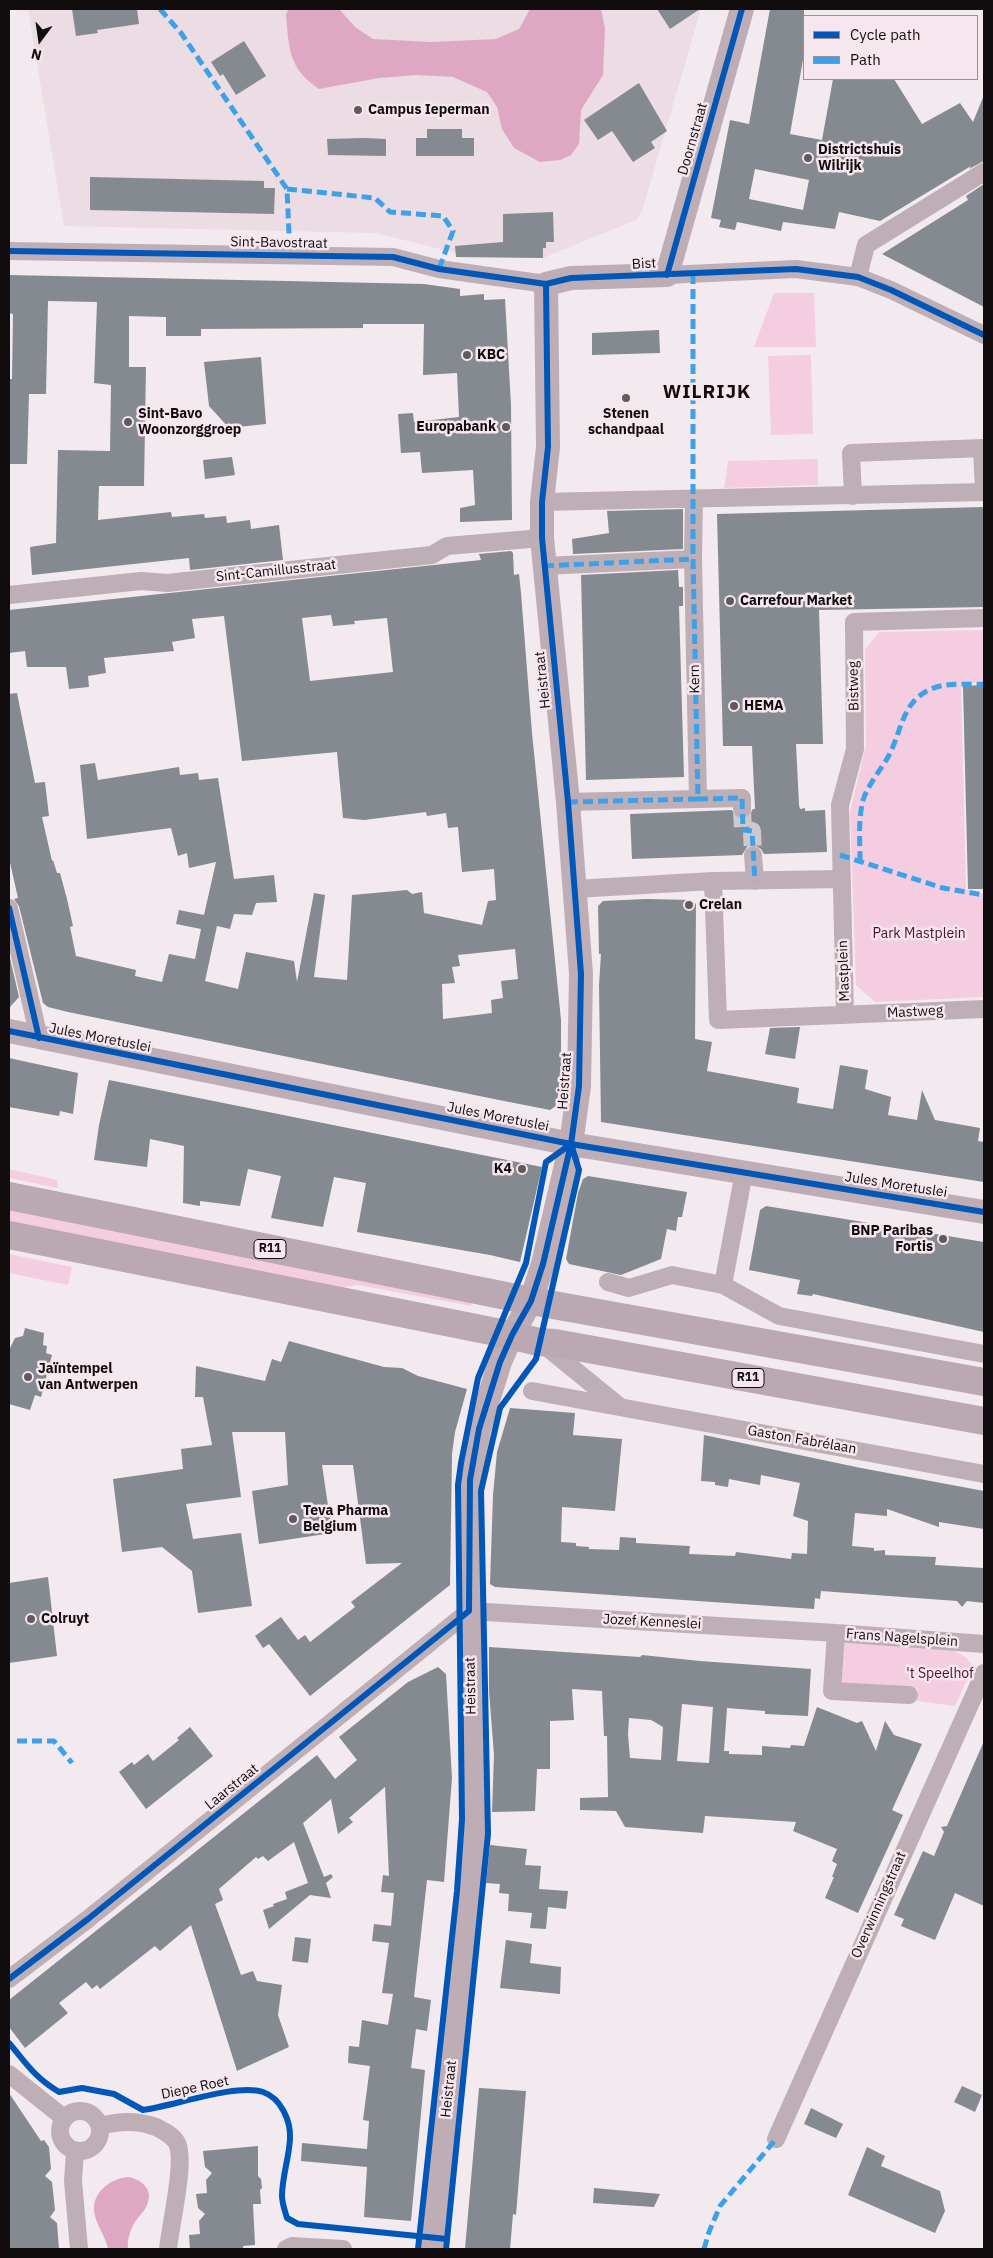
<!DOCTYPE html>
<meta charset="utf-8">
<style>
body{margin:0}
#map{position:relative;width:993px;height:2258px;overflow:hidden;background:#f2eaee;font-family:"IBM Plex Sans",sans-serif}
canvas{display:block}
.frame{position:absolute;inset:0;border:10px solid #110c0e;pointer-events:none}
.legend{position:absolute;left:803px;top:15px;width:175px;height:65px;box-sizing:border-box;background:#f6e6ed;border:1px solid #9a8f94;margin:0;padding:6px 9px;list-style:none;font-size:15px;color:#110c0e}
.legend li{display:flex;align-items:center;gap:10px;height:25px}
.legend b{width:25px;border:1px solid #9a8f94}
.north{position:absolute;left:15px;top:15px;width:50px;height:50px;-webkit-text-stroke:4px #f6e6ed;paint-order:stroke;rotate:194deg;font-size:14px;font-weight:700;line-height:20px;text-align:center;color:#110c0e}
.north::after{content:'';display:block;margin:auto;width:18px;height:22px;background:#110c0e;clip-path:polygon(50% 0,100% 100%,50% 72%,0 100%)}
</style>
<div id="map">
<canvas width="993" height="2258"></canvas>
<div class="frame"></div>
<ul class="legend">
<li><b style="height:6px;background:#0057b8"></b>Cycle path</li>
<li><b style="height:6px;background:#3da1e9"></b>Path</li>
</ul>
<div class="north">N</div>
</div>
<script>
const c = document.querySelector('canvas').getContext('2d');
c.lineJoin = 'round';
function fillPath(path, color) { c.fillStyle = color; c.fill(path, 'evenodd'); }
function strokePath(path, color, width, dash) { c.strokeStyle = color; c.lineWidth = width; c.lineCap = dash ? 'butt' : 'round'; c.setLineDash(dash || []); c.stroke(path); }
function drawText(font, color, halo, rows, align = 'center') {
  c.font = font + ' "IBM Plex Sans",sans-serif'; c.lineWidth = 5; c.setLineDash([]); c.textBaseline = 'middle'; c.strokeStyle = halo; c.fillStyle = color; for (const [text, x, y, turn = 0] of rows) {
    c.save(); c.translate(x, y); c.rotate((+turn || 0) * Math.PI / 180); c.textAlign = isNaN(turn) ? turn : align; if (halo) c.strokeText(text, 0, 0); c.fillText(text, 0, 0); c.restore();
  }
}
fillPath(new Path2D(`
 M28 9H701L642 211 636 220 543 258 473 257 375 233 64 226Z`), '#ecdce3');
fillPath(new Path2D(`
 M774 293H814L816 347H754Z
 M811 355 813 434 771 435 768 356Z
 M818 459V485L724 488 728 461Z
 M984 630V682L961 684 966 889 984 894V997L875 1002 856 985 850 812 866 745 865 650 879 632Z
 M9 1169 57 1180 58 1188 9 1178Z
 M9 1207 474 1299 471 1306 358 1285 339 1288 9 1223Z
 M9 1254 72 1267 68 1285 9 1273Z
 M842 1640 950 1648 967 1658 973 1667 955 1706 917 1701 918 1689 840 1683Z`), '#f4cee0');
fillPath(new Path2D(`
 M289 9H339L355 27 373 39 431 42 496 39 519 29 530 9H601L605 28 603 75 581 110 579 144 571 155 560 160 540 162 514 148 502 129 497 107 487 92 453 77 417 75 379 78 319 89C288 68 289 48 286 14Z
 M129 2177C145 2181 155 2192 145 2209 142 2214 137 2218 135 2222 130 2230 127 2240 128 2249H108C106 2238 98 2227 95 2216 89 2194 110 2178 129 2177Z`), '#dfa8c2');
fillPath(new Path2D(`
 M72 9H137L139 24 97 30 98 33 76 36Z
 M657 9H700L670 29Z
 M770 9H804V54L790 134 822 140 833 79H894L922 124 960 103 973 122 984 95V161L969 169 971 166 880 221 839 212 835 229 783 222 781 231 737 222 735 230 719 227 721 220 711 218 730 120 749 124ZM755 169 809 180 803 210 749 199Z
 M244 41 266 76 236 95 223 74 220 76 211 62Z
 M639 83 667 131 651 142 655 148 633 162 612 131 598 140 584 120Z
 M427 129H462V138H474V156H416V138H427Z
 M364 138 386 139V156L328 155 327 139Z
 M90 177 264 181V188H275L274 214 90 210Z
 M984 184V307L882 254 968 200 966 196Z
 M553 212 554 242H546V248H543V258L456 257 455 246 503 242V214Z
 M9 275 424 284 460 289V296L484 294V300L505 299 511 405 512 520 460 522V508L475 505 473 470 422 473 420 452 401 453 398 414 413 413 414 422 459 417 457 373 423 375 424 324H363V328L201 329V336H166V317L129 316V367H146L144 486H99L98 520 171 512 172 517 204 514 205 518 226 516 227 523 250 520 251 529 279 525 283 560 190 570 189 558 32 575 30 547 56 543 58 450 110 451 111 385 94 383 97 302 48 301 46 394H29L27 464H9V379H12L13 314 9 313Z
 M659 330 660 353 592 355V333Z
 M261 357 266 424 229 428 209 406 204 362Z
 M232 457 235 475 205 479 203 460Z
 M984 507V607L819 610 823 744H796L799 805 800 809 805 808V811L825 810 827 852 764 854 761 849 753 844 747 847 742 855 632 859 630 814 732 810 736 818 742 820 748 818 753 809H755L752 746H723L717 514Z
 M683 509V549L573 554 572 539 609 533 607 511Z
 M511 551 513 553 514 575 519 574 521 593 532 733 561 1020V1079L556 1106 550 1110 499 1100 68 1012 48 1007 43 1003 19 906 14 899 18 898 9 858V694L17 693 35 783 45 782 49 816 42 817 52 861 53 860 57 873H60L67 899 73 926 70 927 76 956 136 970 135 976 162 982 169 954 195 959 201 929 176 924 179 910 204 915 216 862 189 868 187 853 178 856 171 828 87 839 80 765 95 763 98 780 179 767 180 775 198 773 199 780 218 778 234 879 274 875 277 902 256 903 252 915 234 914 230 929 217 926 205 981 238 989 246 952 294 961 297 982 314 893 325 895 314 977 347 980 352 895 407 890 412 894 422 892 424 913 482 925 488 901 496 900 494 869 462 872 458 827 448 828 446 813 427 816 426 812 364 820 343 818 337 752 242 761 224 616 192 619 195 638 172 642 174 651 104 658 106 673 88 676 89 687 69 689 66 667H27L25 651 9 653V610L481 560 479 554ZM331 615 333 626 355 624 354 621 387 618 393 672 310 681 302 618ZM515 949 518 979 501 981 503 998 491 1000 492 1013 443 1019 442 984 455 983 452 967 460 966 458 955Z
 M678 570 679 587H683V606H679L684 777 586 780 581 575Z
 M984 685V889H968L963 686Z
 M646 899 691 900 696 904 695 1039 712 1042 707 1071 799 1088 797 1103 833 1109 840 1065 868 1070 865 1089 891 1097 888 1115 917 1120 922 1090 935 1120 980 1128 978 1141 984 1142V1182L601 1122 599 985 601 954H599L598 906 603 901Z
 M9 954 19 997 9 1008Z
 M800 1027 795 1059 765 1054 770 1028Z
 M9 1058 78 1073 73 1114 60 1111 59 1116 9 1107Z
 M109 1080 542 1167 520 1262 490 1255 357 1232 366 1183 334 1177 323 1227 271 1218 281 1176 248 1169 240 1206 200 1201V1206L183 1203 184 1146 150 1139 147 1167 94 1160 99 1125Z
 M588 1176 687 1192 682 1217H678L676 1231 667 1229 661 1259 621 1275 569 1264 566 1259 578 1193 583 1179Z
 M766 1206 984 1242V1332L813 1294 812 1296 797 1294 800 1280 749 1270 760 1210Z
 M25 1328 44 1333 43 1345 47 1346 46 1353 52 1355 41 1397 35 1395 30 1410 9 1404V1350L15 1338 23 1336Z
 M289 1341 384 1367 402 1368 418 1376 467 1389 455 1432 452 1454 450 1585 310 1696 269 1644 263 1648 255 1636 281 1617 298 1640 305 1635 310 1642 355 1607 351 1602 402 1563 366 1564 353 1465H322L332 1533 259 1544 252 1491 288 1485 285 1432H232L241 1497 186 1504 193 1539 241 1533 252 1606 198 1613 192 1571 162 1547 122 1552 113 1479 183 1469 181 1449 212 1445 203 1397H195L196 1366 265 1381 272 1359 281 1362Z
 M510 1408 575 1413 573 1435 622 1439 615 1511 562 1507 561 1542 576 1543V1546L589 1547V1549L619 1550 620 1537 636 1538V1543L690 1546 689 1554 735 1556 736 1552 791 1559 792 1553 807 1554 808 1521 793 1516 800 1483 761 1475 760 1485 729 1479 728 1487 715 1485V1482L701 1481 704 1435 861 1468 984 1491V1529L939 1522V1527L887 1509V1516L855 1513 852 1546 874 1548V1551L885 1550V1555L936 1557 935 1565 984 1568V1603L967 1601 962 1607 957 1601 821 1591 820 1599 815 1598 814 1609 495 1587 490 1584 493 1495 497 1452Z
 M48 1577 57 1656 9 1663V1583Z
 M489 1647 640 1657 642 1655 700 1661 811 1669 808 1716 765 1714V1711L727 1708 724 1751H729V1754L762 1755V1746L790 1748 791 1745 804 1746 817 1707 857 1723 862 1721 876 1751 885 1721 894 1735 922 1744 892 1810 903 1815 858 1913 825 1898 834 1877H832L837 1864 832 1861 837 1849 793 1831 796 1822 705 1816 703 1833 625 1827 616 1811 580 1810V1798L608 1797 607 1736H604L602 1691 572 1689 574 1720 550 1721V1769H537L535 1811 492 1812 494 1755 489 1691ZM682 1704 713 1707 709 1763 677 1761ZM629 1718 651 1720 663 1727 661 1760 630 1758 628 1734Z
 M438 1667 446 1674 452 1778 444 1882 427 1880 414 1997 431 2000 427 2031 416 2029 411 2068 425 2070 411 2221 364 2217 367 2167 301 2161 302 2143 367 2149 369 2121 363 2120 370 2066 348 2063 349 2046 359 2047 362 2020 388 2025 393 1994 382 1993 389 1943 372 1941 374 1924 391 1926 394 1893 381 1892 383 1875 389 1876 385 1787 349 1818 353 1822 338 1834 331 1799 303 1823 324 1877 331 1874 333 1877 326 1883 331 1898 310 1895 269 1929 263 1910 274 1906 273 1904 287 1899 285 1892 308 1883 294 1842 268 1861 263 1856 258 1859 256 1857 219 1889 223 1900 215 1904 241 1975 253 1971 257 1981 282 1985 278 2015 289 2047 237 2071 191 1925 160 1951 155 1946 100 1989 97 1985 92 1989 86 1982 59 2003 68 2013 25 2048 9 2027V2000L317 1755 335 1779 357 1760 339 1737 408 1682Z
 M190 1727 213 1756 146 1809 119 1772 132 1762 134 1765 148 1754 153 1761 179 1740 177 1738Z
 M984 1741V1906L955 1893 935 1940 901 1926 904 1919 894 1915 923 1851 934 1856 944 1832 941 1827 947 1826Z
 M490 1845 527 1849 525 1865 541 1866 539 1889 568 1891 566 1909 548 1907 546 1929 530 1928 532 1913 508 1911 509 1894 499 1893 500 1884 486 1883Z
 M295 1937 311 1939 308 1963 292 1961Z
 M506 1940 532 1944 530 1963 561 1967 560 1994 500 1988Z
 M962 2086 982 2095 975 2112 954 2102Z
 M479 2088 526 2091 516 2215 513 2214 510 2249H465Z
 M9 2093 41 2141 44 2140 49 2147 51 2169 45 2176 52 2182 55 2210 50 2217 57 2223 59 2249H9Z
 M811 2108 843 2124 836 2138 804 2124Z
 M258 2146V2176L261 2179 262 2188 260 2190 261 2204H253L255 2245 243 2246V2249H190L189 2235 200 2234 199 2221 205 2214 198 2208 196 2194 207 2193 206 2180 212 2173 205 2167 203 2151Z
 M867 2147 885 2156 881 2166 940 2191 945 2211 935 2233 848 2195Z
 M594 2188 660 2194 654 2207 593 2203Z`), '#848a90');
strokePath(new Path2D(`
 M742 809 743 830 752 831 753 855`), '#d0c9cc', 18, [18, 9]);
strokePath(new Path2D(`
 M9 251 393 257 439 269 546 284
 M667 275 796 269 858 277 891 290 984 335
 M858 277 866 245 984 172
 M853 496 851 453 984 448
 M542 502 984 492 982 448
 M544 566 693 559
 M9 595 141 581 167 583 432 555 447 546 542 538
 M698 799 742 798V809
 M568 802 698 799 693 559 694 498
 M753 855 755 881
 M713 881 718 1020 984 1009
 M575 889 713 881 841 879
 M9 908 39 1038
 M845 1015 840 805 855 749 854 622 984 618
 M744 1172 723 1285 779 1316 984 1354
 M608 1282 629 1288 672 1275 723 1285
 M544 1345 619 1406
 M532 1391 984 1474
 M836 1633 832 1691 909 1695
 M9 1979 88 1919 469 1611 836 1633 984 1644
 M9 2074 64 2118
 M60 2131a20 20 0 1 1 40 0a20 20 0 1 1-40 0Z
 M100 2126C120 2121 136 2120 156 2127 164 2131 172 2135 177 2143 186 2161 170 2227 168 2249
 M776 2139 984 1673
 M75 2151 73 2181 79 2249
 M286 2249 292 2246 343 2249`), '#beaeb6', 18);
strokePath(new Path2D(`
 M9 1031 571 1144 984 1212
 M431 2249 474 1846 469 1611 470 1480 479 1429 500 1362 512 1335 531 1301 543 1264 571 1144 579 1086 581 974 568 802 542 538V502L548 447 546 284 571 278 667 275 742 9`), '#beadb5', 24);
strokePath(new Path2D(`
 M9 1196 531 1301 984 1382
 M9 1235 496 1332 539 1342 555 1343 984 1421`), '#baa9b2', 28);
strokePath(new Path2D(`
 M160 9 181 33 287 189 290 256
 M287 189 375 198 390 212 443 216 453 231 439 269
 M544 566 693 559
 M698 799 742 798 743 830 752 831 755 881
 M568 802 698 799 693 559V274
 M840 855 943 888 984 895
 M860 861C860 841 858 820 863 800 868 785 880 771 888 757 902 732 901 702 931 689 947 682 967 685 984 684
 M17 1741H54L72 1763
 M704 2249 709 2232 720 2206 776 2139`), '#3da1e9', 5, [10, 5]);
strokePath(new Path2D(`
 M9 251 393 257 439 269 546 284 571 278 796 269 858 277 891 290 984 335
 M667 275 742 9
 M9 908 39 1038
 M9 1031 571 1144 984 1212
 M9 1979 88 1919 469 1611 470 1480 479 1429 500 1362 512 1335 531 1301 543 1264 571 1144 579 1086 581 974 568 802 542 538V502L548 447 546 284
 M9 2043C27 2064 34 2077 59 2092L82 2088 114 2094 143 2110C174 2106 236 2083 263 2092 281 2098 291 2121 290 2139 289 2158 282 2177 282 2196 282 2203 285 2211 287 2218L298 2224 447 2239
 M418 2249 457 1891 462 1819 458 1485 461 1463 478 1378 526 1263 546 1162 571 1144
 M446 2249 488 1834 481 1491 500 1408 536 1359 579 1170 571 1144`), '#0057b8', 6);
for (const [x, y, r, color] of [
 [358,110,5,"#605a5c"],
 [808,158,5,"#605a5c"],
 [467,355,5,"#605a5c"],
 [626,398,5,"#605a5c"],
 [128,422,5,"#605a5c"],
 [506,427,5,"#605a5c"],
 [730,601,5,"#605a5c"],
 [734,706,5,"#605a5c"],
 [689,905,5,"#605a5c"],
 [522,1169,5,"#605a5c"],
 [943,1239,5,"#605a5c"],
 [28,1377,5,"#605a5c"],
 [293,1519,5,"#605a5c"],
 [31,1619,5,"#605a5c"]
]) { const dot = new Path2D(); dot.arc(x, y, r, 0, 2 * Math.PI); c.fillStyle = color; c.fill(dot); strokePath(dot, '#f6e6ed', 2); }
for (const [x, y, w] of [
 [270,1249,32],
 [748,1378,32]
]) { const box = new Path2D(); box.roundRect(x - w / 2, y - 9.5, w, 19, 4); c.fillStyle = '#f6e6ed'; c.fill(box); strokePath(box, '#110c0e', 1); }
drawText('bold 12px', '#110c0e', null, [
 ["R11",270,1249],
 ["R11",748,1378]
]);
drawText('bold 14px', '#110c0e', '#f6e6ed', [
 ["Campus Ieperman",368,110],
 ["Districtshuis",818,150],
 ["Wilrijk",818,166],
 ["KBC",477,355],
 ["Sint-Bavo",138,414],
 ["Woonzorggroep",138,430],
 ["Stenen",626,414,"center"],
 ["schandpaal",626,430,"center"],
 ["Europabank",496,427,"right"],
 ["Carrefour Market",740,601],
 ["HEMA",744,706],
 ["Crelan",699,905],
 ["K4",512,1169,"right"],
 ["BNP Paribas",933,1231,"right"],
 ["Fortis",933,1247,"right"],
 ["Jaïntempel",38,1369],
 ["van Antwerpen",38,1385],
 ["Teva Pharma",303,1511],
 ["Belgium",303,1527],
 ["Colruyt",41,1619]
], 'left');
drawText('14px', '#110c0e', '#f6e6ed', [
 ["Doornstraat",693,139,-74],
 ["Sint-Bavostraat",279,243,1],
 ["Bist",644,264,-3],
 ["Sint-Camillusstraat",276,571,-6],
 ["Kern",695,679,-91],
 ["Heistraat",543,680,-96],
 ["Bistweg",854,686,-91],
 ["Mastplein",844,971,-92],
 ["Mastweg",915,1012,-3],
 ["Jules Moretuslei",100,1038,11],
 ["Heistraat",565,1081,-86],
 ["Jules Moretuslei",498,1117,11],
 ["Jules Moretuslei",896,1185,9],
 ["Gaston Fabrélaan",802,1440,10],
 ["Jozef Kenneslei",652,1622,3],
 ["Frans Nagelsplein",902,1638,4],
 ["Heistraat",471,1686,-91],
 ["Laarstraat",232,1787,-39],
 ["Overwinningstraat",879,1905,-66],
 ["Diepe Roet",195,2088,-12],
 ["Heistraat",449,2089,-84]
]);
drawText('14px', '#510e35', '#f6e6ed', [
 ["Park Mastplein",919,934],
 ["'t Speelhof",940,1674]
]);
c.letterSpacing = '1px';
drawText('bold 19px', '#110c0e', '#f6e6ed', [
 ["WILRIJK",707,393]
]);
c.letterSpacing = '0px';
</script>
